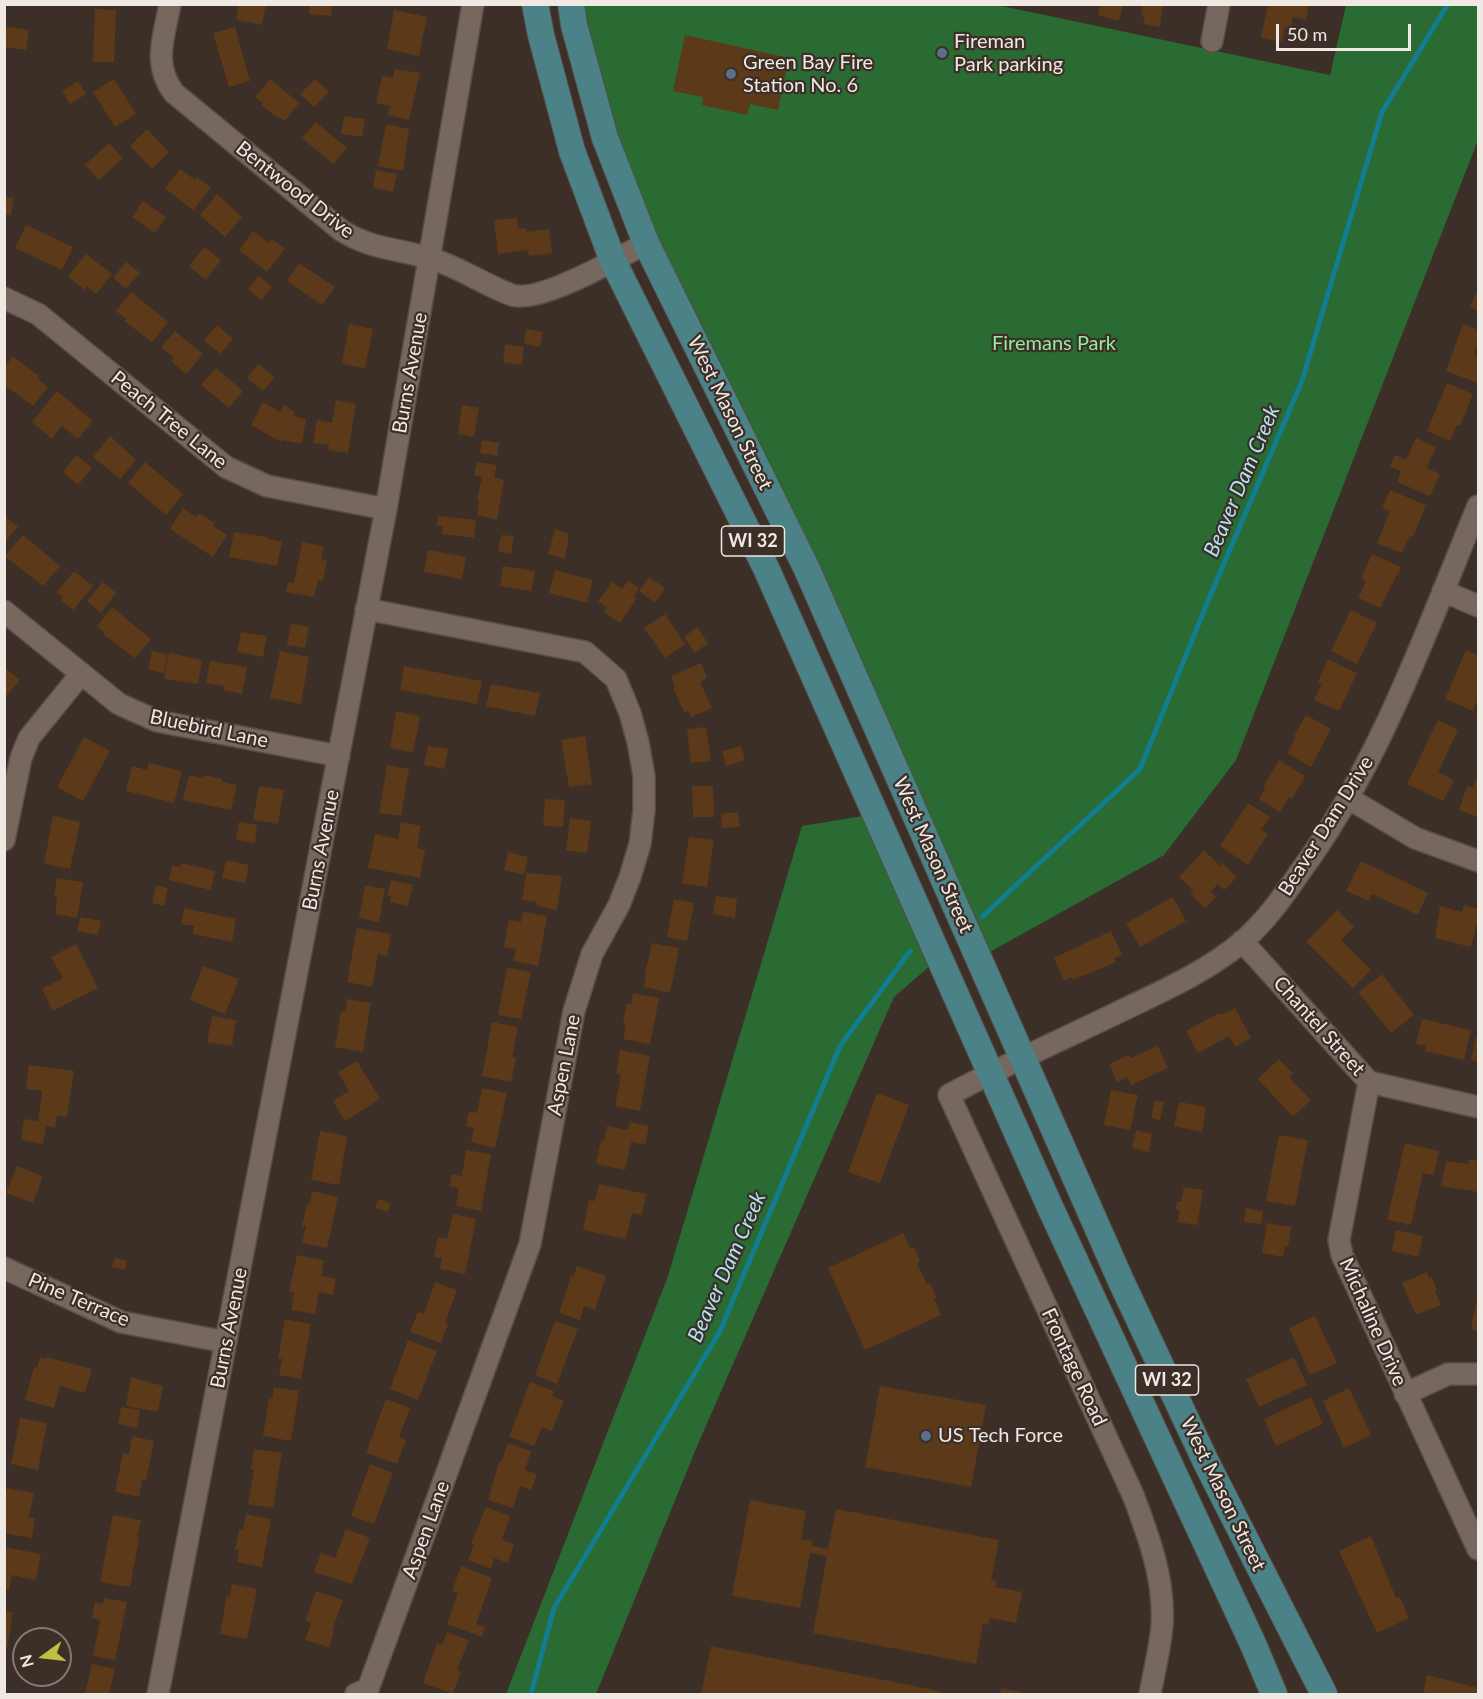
<!DOCTYPE html>
<style>
body{margin:0}
#map{position:relative;width:1483px;height:1699px;overflow:hidden;background:#3c2f27;font-family:Lato,sans-serif}
canvas{display:block}
.frame{position:absolute;inset:0;border:6px solid #f0e8e3;pointer-events:none}
.north{position:absolute;left:12px;top:1627px;width:60px;height:60px;box-sizing:border-box;background:#3c2f27;border:2px solid #847972;border-radius:50%;rotate:255deg;font-size:16px;font-weight:700;line-height:24px;text-align:center;color:#f0e8e3}
.north::after{content:'';display:block;margin:auto;width:21px;height:27px;background:#bebf42;clip-path:polygon(50% 0,100% 100%,50% 72%,0 100%)}
.scale{position:absolute;left:1276px;top:24px;width:135px;height:27px;box-sizing:border-box;border:3px solid #f0e8e3;border-top:0;padding-left:8px;font-size:18px;line-height:21px;white-space:nowrap;color:#f0e8e3;-webkit-text-stroke:4px #3c2f27;paint-order:stroke}
</style>
<div id="map">
<canvas width="1483" height="1699"></canvas>
<div class="frame"></div>
<div class="north">N</div>
<div class="scale">50 m</div>
</div>
<script>
const c = document.querySelector('canvas').getContext('2d');
c.lineJoin = 'round';
function fillPath(path, color) { c.fillStyle = color; c.fill(path, 'evenodd'); }
function strokePath(path, color, width, dash) { c.strokeStyle = color; c.lineWidth = width; c.lineCap = dash ? 'butt' : 'round'; c.setLineDash(dash || []); c.stroke(path); }
function drawText(font, color, halo, rows, align = 'center') {
  c.font = font + ' Lato,sans-serif'; c.lineWidth = 4.5; c.setLineDash([]); c.textBaseline = 'middle'; c.strokeStyle = halo; c.fillStyle = color; for (const [text, x, y, turn = 0] of rows) {
    c.save(); c.translate(x, y); c.rotate((+turn || 0) * Math.PI / 180); c.textAlign = isNaN(turn) ? turn : align; if (halo) c.strokeText(text, 0, 0); c.fillText(text, 0, 0); c.restore();
  }
}
fillPath(new Path2D(`
 M571 5H997L1330 75 1346 5H1478V140L1236 760 1164 855 979 958 646 243Z
 M875 814 939 958 894 997 698 1444 596 1694H506L668 1276 802 826Z`), '#2a6a33');
strokePath(new Path2D(`
 M982 917 1140 769 1210 596 1302 381 1382 112 1448 4
 M531 1694 554 1608 720 1331 840 1046 910 951`), '#117d8f', 5);
fillPath(new Path2D(`
 M239 4H266L262 25 236 20Z
 M310 4H332L331 16 309 14Z
 M1100 4H1123L1119 21 1098 15Z
 M1143 4H1163L1160 27 1143 24 1145 17 1141 16Z
 M1268 4H1309L1306 20 1293 17 1290 28 1285 27 1282 42 1261 38Z
 M95 9 116 10 114 62H93Z
 M394 10 427 17 419 56 387 49Z
 M4 26 29 30 26 50 4 47Z
 M235 27 250 81 229 87 213 33Z
 M685 35 789 58 778 110 750 104 747 115 702 105 703 97 673 91Z
 M395 69 420 73 409 120 388 115 390 106 376 103 382 76 393 78Z
 M114 79 136 114 115 127 93 92Z
 M270 79 299 103 285 121 279 117 278 118 261 105 263 103 255 97Z
 M315 79 329 92 314 107 300 94Z
 M78 81 86 94 70 104 62 91Z
 M344 116 365 119 362 137 341 134Z
 M316 122 347 148 333 164 302 138Z
 M386 124 409 129 403 171 378 166Z
 M147 129 169 152 152 169 130 146Z
 M109 143 123 158 99 180 85 165Z
 M180 169 195 180 197 177 211 188 193 210 165 188Z
 M376 170 397 174 393 192 373 188Z
 M217 194 242 217 225 237 200 215Z
 M4 197 14 198 11 215 4 214Z
 M143 201 166 217 155 233 132 217Z
 M517 218 518 229 526 228 527 232 549 229 552 253 529 256 528 250 498 254 494 220Z
 M26 225 73 247 62 270 15 248Z
 M253 231 269 243 272 239 285 249 267 272 239 250Z
 M204 247 221 260 206 280 189 266Z
 M86 254 112 274 96 294 87 286 84 290 68 276Z
 M126 262 140 273 126 289 113 278Z
 M299 263 335 287 322 305 287 281Z
 M259 276 272 287 261 300 248 289Z
 M131 292 168 322 152 342 124 321 126 319 116 311Z
 M1476 293 1478 294V311L1470 307Z
 M349 324 373 329 365 368 342 364Z
 M1463 324 1478 330V343L1474 354 1478 356V383L1446 371Z
 M217 325 233 339 220 354 204 340Z
 M526 329 543 332 540 347 524 344Z
 M175 331 203 354 186 374 171 361 174 358 161 347Z
 M505 344 524 347 522 365 503 362Z
 M13 356 39 376 38 379 48 387 33 406 4 385V368Z
 M258 364 275 377 263 391 247 378Z
 M216 368 243 391 229 408 201 385Z
 M1447 383 1473 394 1460 426 1457 425 1450 441 1427 431Z
 M57 391 93 421 78 439 62 426 52 439 32 422Z
 M336 400 356 404 348 453 328 450 329 445 313 443 317 420 332 423Z
 M263 402 280 412 284 405 295 412 293 416 306 419 302 444 282 440 281 442 251 425Z
 M462 405 479 408 474 437 458 434Z
 M110 436 136 460 120 479 93 457Z
 M1416 438 1436 447 1427 468 1440 474 1430 496 1397 482 1401 471 1390 467 1395 455 1406 460Z
 M482 440 499 443 497 456 480 453Z
 M76 455 92 468 78 485 63 472Z
 M145 462 183 494 166 515 128 483Z
 M477 462 497 465 494 477 504 480 497 520 477 515 479 500H477L482 477 474 475Z
 M1390 490 1426 505 1413 537 1410 536 1402 553 1377 543 1390 511 1382 508Z
 M183 508 196 517 199 513 215 523 213 526 227 535 213 557 170 529Z
 M4 516 18 527 4 543Z
 M438 516 476 520 474 538 442 534 443 526 437 525Z
 M555 529 569 534 567 540 569 541 564 559 548 554Z
 M234 532 268 537V539L282 542 277 566 229 557Z
 M23 535 60 566 43 586 5 556Z
 M501 535 514 536 511 554 498 551Z
 M302 542 324 546 321 559 327 560 323 581 318 580 314 597 286 592 288 582 294 583Z
 M428 550 466 557 462 579 424 572Z
 M1372 554 1401 567 1380 608 1358 598 1366 581 1361 578Z
 M503 566 535 571 531 591 500 586Z
 M555 570 593 580 587 603 549 593Z
 M74 571 93 586 73 610 61 600 63 597 57 592Z
 M649 577 665 588 655 603 639 591Z
 M628 581 639 588 634 596 637 598 620 623 604 612 607 608 598 601 612 582 622 589Z
 M103 582 116 593 101 613 87 601Z
 M112 607 151 639 135 658 103 634 104 632 97 626Z
 M1351 610 1377 623 1357 664 1331 651Z
 M665 614 685 644 665 658 644 628Z
 M291 624 309 627 305 648 287 645Z
 M697 627 708 643 695 653 684 637Z
 M241 632 267 636 263 657 237 652Z
 M1466 650 1478 655V698L1473 711 1445 699Z
 M152 651 168 654 164 673 148 670Z
 M280 651 309 657 301 704 270 698Z
 M169 653 202 660 198 684 164 679Z
 M1328 659 1357 673 1339 711 1314 700 1322 684 1318 682Z
 M210 661 247 667 242 694 223 690 224 686 206 683Z
 M701 663 707 678 700 682 712 708 691 717 688 711 684 712 673 688 675 687 671 676Z
 M404 666 482 681 477 704 400 690Z
 M4 667 20 680 4 698Z
 M491 684 540 693 535 716 486 706Z
 M396 711 420 716 413 753 390 748Z
 M1306 715 1331 729 1311 767 1287 753 1296 737 1294 736Z
 M1438 720 1458 730 1438 772 1454 780 1443 801 1407 784Z
 M706 727 711 761 691 763 687 729Z
 M585 736 592 784 569 787 561 740Z
 M84 737 110 751 83 801 57 787Z
 M428 746 448 749 444 769 424 765Z
 M741 746 745 760 726 766 722 751Z
 M1279 760 1305 776 1292 799 1289 797 1280 812 1259 799 1266 788 1263 787Z
 M149 763 182 771 174 803 126 791 132 766 147 770Z
 M387 765 409 769 401 816 379 813Z
 M1478 773V817L1459 810 1467 786 1473 788Z
 M189 775 203 778 204 775 222 779V782L237 785 231 810 183 800Z
 M259 786 284 790 278 824 253 820Z
 M692 786H713L714 817H693Z
 M545 799 565 800 563 827 543 826Z
 M1248 803 1270 817 1261 830 1268 834 1248 865 1220 846Z
 M738 812 740 827 722 828 721 814Z
 M53 816 80 822 70 869 44 864Z
 M570 818 591 821 587 853 566 850Z
 M239 822 257 825 255 843 236 840Z
 M401 822 421 826 417 848 425 850 420 878 368 868 375 834 398 839Z
 M689 837 714 840 707 887 682 883Z
 M1204 850 1220 866 1222 863 1237 877 1224 890 1218 884 1211 891 1216 897 1205 908 1190 894 1194 891 1179 877Z
 M508 852 528 857 524 875 504 870Z
 M226 860 249 865 245 883 222 878Z
 M1361 861 1428 893 1418 915 1372 894 1369 901 1346 891Z
 M182 863 215 871 211 890 169 880 172 866 180 867Z
 M526 873 562 876 557 910 536 906 537 902 522 900Z
 M57 878 83 882 77 918 55 914 57 897 54 896Z
 M391 880 413 885 408 906 390 902 391 896H387Z
 M156 885 168 888 164 906 152 903Z
 M365 885 385 889 379 922 359 918Z
 M716 896 737 899 735 918 713 914Z
 M1173 897 1186 921 1140 947 1126 923Z
 M674 899 694 903 687 941 667 937Z
 M1464 905 1478 909V919L1471 947 1435 938 1440 906 1462 912Z
 M184 908 236 919 232 942 193 934 194 926 181 924Z
 M1337 910 1354 927 1341 940 1371 970 1353 988 1306 942Z
 M523 912 547 916 538 966 513 961 516 949 504 947 509 920 521 922Z
 M80 917 101 921 98 935 77 931Z
 M357 928 391 934 387 956 378 954 372 987 347 982Z
 M1111 931 1122 955 1114 958 1116 962 1073 980 1072 977 1064 981 1054 958Z
 M652 943 679 948 670 993 644 987 646 973H645Z
 M76 944 98 988 53 1011 42 989 63 978 51 957Z
 M203 966 239 979 225 1014 190 1000Z
 M507 967 531 972 521 1019 498 1015Z
 M1382 974 1414 1015 1391 1033 1358 992Z
 M633 993 659 998 650 1044 623 1039 626 1025 623 1024 627 1004H631Z
 M347 999 371 1003 363 1052 335 1047 341 1011 345 1012Z
 M1235 1008 1251 1038 1235 1047 1229 1036 1198 1053 1186 1031 1219 1013 1221 1015Z
 M212 1016 236 1020 232 1046 207 1042Z
 M1422 1019 1471 1030 1464 1060 1425 1051 1426 1046 1416 1044Z
 M492 1022 518 1027 512 1057H516L511 1082 482 1076Z
 M1476 1036H1478V1062L1471 1060Z
 M1158 1046 1168 1068 1131 1085 1127 1077 1117 1082 1109 1064 1129 1055 1131 1058Z
 M620 1050 650 1056 640 1111 615 1106 621 1075 616 1073Z
 M1279 1059 1293 1073 1289 1077 1311 1100 1293 1117 1258 1079Z
 M357 1061 380 1099 345 1121 333 1101 349 1091 338 1072Z
 M29 1065 74 1071 67 1117 57 1116 55 1128 46 1126 43 1144 21 1140 24 1119 38 1121 42 1091 26 1089Z
 M482 1088 507 1093 495 1148 471 1142 474 1128 466 1126 469 1111 477 1113Z
 M1111 1090 1138 1095 1130 1130 1104 1125Z
 M877 1093 909 1105 880 1183 848 1172Z
 M1155 1100 1164 1102 1160 1120 1151 1118Z
 M1179 1102 1206 1107 1202 1132 1174 1126Z
 M630 1122 649 1126 645 1145 631 1142 625 1170 596 1164 601 1140 604 1141 607 1126 628 1130Z
 M1136 1130 1152 1134 1149 1152 1132 1148Z
 M320 1131 347 1136 339 1185 311 1180Z
 M1279 1135 1308 1140 1295 1206 1266 1201Z
 M1405 1143 1439 1151 1434 1175 1423 1173 1411 1225 1387 1220Z
 M466 1150 491 1154 481 1211 456 1206 459 1188 450 1186 452 1174 462 1176Z
 M1469 1159 1478 1161V1192L1441 1186 1446 1161 1468 1164Z
 M17 1166 43 1176 33 1203 6 1193Z
 M599 1184 646 1194 642 1215 632 1213 626 1239 583 1230 589 1200 595 1201Z
 M1184 1187 1203 1190 1197 1225 1177 1222 1180 1210 1176 1209 1177 1201 1181 1202Z
 M312 1191 338 1197 327 1248 302 1243 306 1226H302L307 1204H310Z
 M378 1199 391 1203 388 1212 375 1208Z
 M1246 1208 1263 1211 1261 1224 1244 1222Z
 M453 1214 476 1219 465 1274 440 1269 442 1258 434 1257 438 1237 447 1239Z
 M1267 1223 1291 1227 1288 1247 1285 1246 1283 1257 1262 1253Z
 M1396 1230 1423 1236 1418 1257 1392 1251Z
 M903 1233 910 1248 914 1247 920 1261 917 1263 927 1285 930 1283 937 1298 934 1299 941 1315 865 1350 828 1268Z
 M297 1255 324 1260 321 1276 336 1279 333 1295 319 1292 315 1314 291 1310 294 1293 289 1292Z
 M115 1258 127 1261 125 1270 112 1267Z
 M577 1266 606 1276 595 1310 584 1306 580 1320 559 1313 571 1276 573 1277Z
 M1427 1272 1429 1278 1432 1277 1437 1290 1435 1291 1441 1305 1416 1315 1402 1283Z
 M435 1282 457 1290 445 1323 448 1324 441 1343 410 1332 418 1312 424 1314Z
 M1476 1303 1478 1304V1331L1471 1329Z
 M1315 1316 1337 1363 1310 1375 1289 1328Z
 M285 1319 311 1324 301 1379 279 1375 282 1359 278 1358Z
 M555 1321 578 1329 557 1384 535 1375Z
 M408 1340 437 1351 418 1400 390 1389Z
 M40 1357 46 1359 47 1357 92 1369 85 1393 60 1386 54 1408 25 1400 34 1367H37Z
 M1294 1357 1307 1385 1259 1407 1246 1379Z
 M131 1377 163 1386 158 1412 126 1406Z
 M530 1382 554 1391 552 1396 564 1401 552 1431 542 1427 534 1446 509 1437Z
 M880 1386 986 1405 971 1487 865 1467Z
 M274 1387 299 1391 291 1441 263 1436 269 1399H272Z
 M1349 1388 1371 1435 1344 1448 1323 1401Z
 M1311 1397 1323 1424 1276 1446 1264 1419Z
 M386 1399 410 1408 399 1437 406 1440 397 1464 366 1453Z
 M121 1407 140 1410 137 1428 118 1424Z
 M20 1418 47 1423 38 1470 11 1464Z
 M132 1436 154 1441 146 1480H142L139 1497 115 1492 123 1453 129 1454Z
 M508 1443 531 1451 525 1470 537 1474 531 1490 520 1486 513 1508 488 1500 499 1462H501Z
 M254 1449 282 1453 273 1508 248 1504 254 1470H251Z
 M370 1464 393 1473 374 1524 351 1516Z
 M7 1488 34 1493 29 1517 35 1518 32 1538 4 1533V1500Z
 M750 1500 806 1511 801 1539 813 1541 812 1546 828 1549 836 1509 999 1540 991 1580 997 1581 995 1587 1022 1592 1016 1623 990 1618 988 1625 983 1624 976 1664 813 1633 827 1556 810 1553 800 1608 732 1596Z
 M486 1507 510 1516 502 1540 514 1544 508 1563 494 1558 491 1569 468 1560 474 1545 471 1544Z
 M246 1514 271 1519 262 1567 237 1562 239 1550H235L239 1529 243 1530Z
 M113 1515 141 1520 137 1538 139 1539 130 1587 100 1582Z
 M346 1529 370 1538 352 1584 314 1572 321 1553 335 1558Z
 M1371 1536 1396 1598 1400 1597 1409 1618 1377 1633 1339 1551Z
 M4 1547 41 1554 36 1580 12 1575 9 1590 4 1589Z
 M461 1566 492 1578 476 1624 485 1627 482 1637 447 1624 458 1593 452 1591Z
 M232 1584 257 1589 247 1639 220 1634 227 1595 230 1596Z
 M316 1591 343 1600 332 1631H334L329 1647 305 1640 311 1623 305 1621Z
 M104 1598 127 1602 115 1660 93 1656 100 1620 92 1618 95 1602 103 1604Z
 M4 1611 13 1613 6 1653H4Z
 M447 1632 469 1640 457 1670 461 1672 453 1694 423 1683 437 1643 442 1645Z
 M711 1646 940 1691V1694H701Z
 M92 1664 115 1669 109 1694H85Z
 M1427 1675 1478 1688V1694H1423Z
 M1001 1688 1022 1692V1694H1000Z`), '#5c3918');
const minor = new Path2D(`
 M170 4C164 37 152 64 174 93L342 231C374 250 396 248 429 258 458 266 484 285 512 295 540 304 620 257 646 243
 M1212 41 1219 4
 M4 298 38 314 226 467 267 486 386 509
 M1443 591 1478 606
 M4 611 119 704 157 721 339 756
 M1348 798 1415 838 1478 861
 M4 840 21 758 29 738 81 674
 M1242 941 1369 1082 1478 1107
 M1369 1082 1339 1240 1342 1255 1478 1549
 M4 1268 121 1322 226 1342
 M1405 1394 1448 1374H1478
 M158 1694 386 509 473 4
 M356 1694 368 1689 530 1244 574 1011 592 954 619 905 630 877 640 844 644 810V776L638 742 630 713 616 679 585 652 366 609
 M1150 1694C1154 1672 1160 1649 1162 1626 1165 1580 1149 1537 1133 1495L949 1095C1006 1064 1066 1038 1125 1009 1165 990 1207 971 1242 942 1265 922 1283 897 1300 872 1381 762 1426 631 1478 506`);
const major = new Path2D(`
 M535 4 541 35 572 151 613 261 766 568 1050 1207 1253 1644 1274 1694
 M571 4 574 25 605 138 646 243 806 567 1121 1281 1206 1462 1324 1694`);
strokePath(minor, '#584d47', 24);
strokePath(major, '#584d47', 28);
strokePath(minor, '#76685f', 21);
strokePath(major, '#4b8287', 26);
for (const [x, y, r, color] of [
 [942,53,6,"#5c6f8a"],
 [731,74,6,"#5c6f8a"],
 [926,1436,6,"#5c6f8a"]
]) { const dot = new Path2D(); dot.arc(x, y, r, 0, 2 * Math.PI); c.fillStyle = color; c.fill(dot); strokePath(dot, '#3c2f27', 2); }
for (const [x, y, w] of [
 [753,541,63],
 [1167,1380,63]
]) { const box = new Path2D(); box.roundRect(x - w / 2, y - 15, w, 30, 4.5); c.fillStyle = '#3c2f27'; c.fill(box); strokePath(box, '#f0e8e3', 1.5); }
drawText('bold 18px', '#f0e8e3', null, [
 ["WI 32",753,541],
 ["WI 32",1167,1380]
]);
drawText('20px', '#f0e8e3', '#3c2f27', [
 ["Fireman",954,42],
 ["Park parking",954,65],
 ["Green Bay Fire",743,63],
 ["Station No. 6",743,86],
 ["US Tech Force",938,1436]
], 'left');
drawText('20px', '#f0e8e3', '#3c2f27', [
 ["Bentwood Drive",295,190,38],
 ["Burns Avenue",410,373,-80],
 ["West Mason Street",730,413,64],
 ["Peach Tree Lane",169,420,39],
 ["Bluebird Lane",209,729,12],
 ["Beaver Dam Drive",1326,826,-58],
 ["Burns Avenue",321,850,-79],
 ["West Mason Street",933,855,66],
 ["Chantel Street",1319,1026,48],
 ["Aspen Lane",564,1065,-79],
 ["Pine Terrace",79,1300,23],
 ["Michaline Drive",1373,1322,66],
 ["Burns Avenue",229,1328,-79],
 ["Frontage Road",1074,1367,65],
 ["West Mason Street",1223,1494,64],
 ["Aspen Lane",426,1530,-70]
]);
drawText('20px', '#92ee9b', '#3c2f27', [
 ["Firemans Park",1054,344]
]);
drawText('italic 21px', '#b1e7f4', '#3c2f27', [
 ["Beaver Dam Creek",1242,481,-67],
 ["Beaver Dam Creek",727,1267,-66]
]);
</script>
